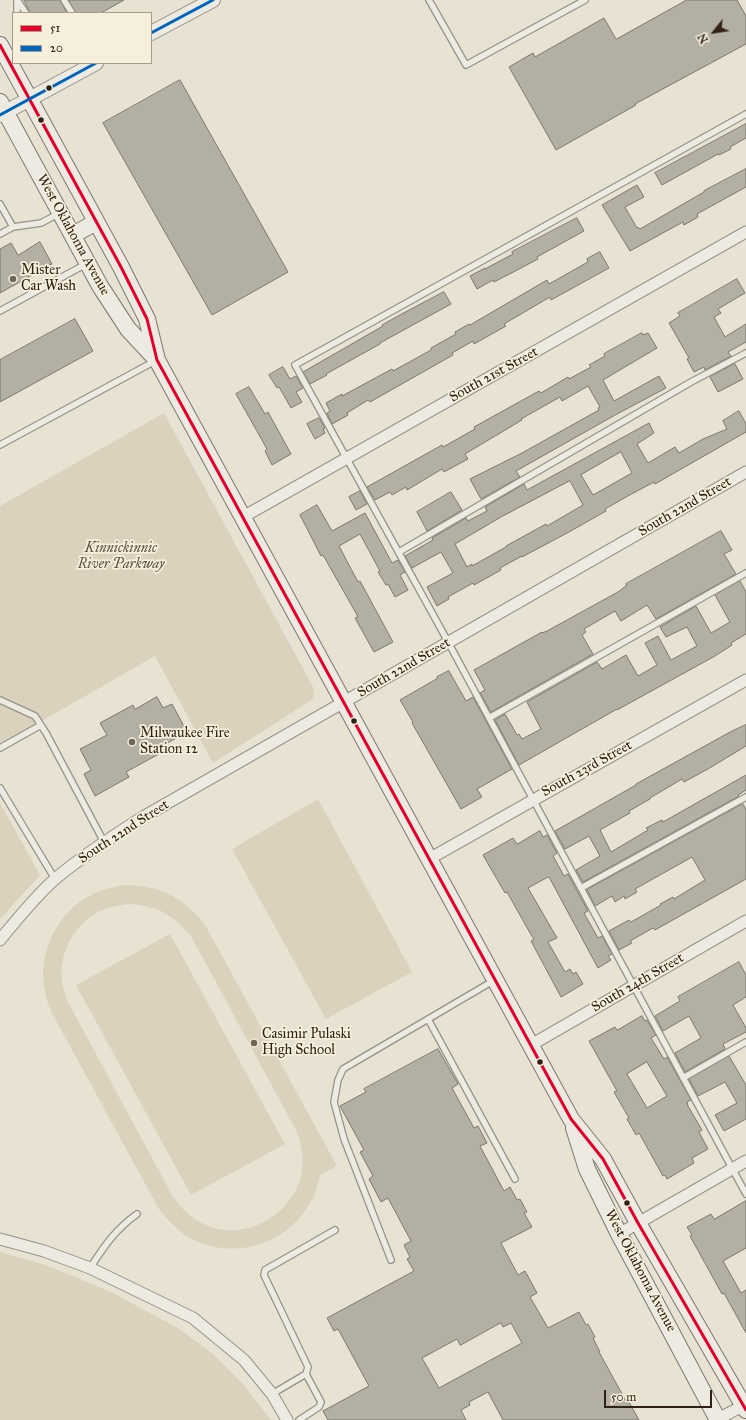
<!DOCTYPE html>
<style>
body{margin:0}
#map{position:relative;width:746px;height:1420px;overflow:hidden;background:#e7e2d2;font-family:"IM FELL Great Primer",serif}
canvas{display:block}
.legend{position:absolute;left:12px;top:12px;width:140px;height:52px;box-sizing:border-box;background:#f5efdc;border:1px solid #a69d8d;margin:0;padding:5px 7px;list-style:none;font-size:12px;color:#2f2116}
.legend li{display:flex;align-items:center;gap:8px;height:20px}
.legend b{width:20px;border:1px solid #a69d8d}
.north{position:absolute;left:694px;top:12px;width:40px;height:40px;-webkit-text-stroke:3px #f5efdc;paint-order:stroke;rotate:240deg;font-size:11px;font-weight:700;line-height:16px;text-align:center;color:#2f2116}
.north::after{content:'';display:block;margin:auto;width:14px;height:18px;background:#2f2116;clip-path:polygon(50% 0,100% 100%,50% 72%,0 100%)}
.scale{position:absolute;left:604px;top:1390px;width:108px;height:18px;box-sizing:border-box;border:2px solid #2f2116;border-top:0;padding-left:5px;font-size:12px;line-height:14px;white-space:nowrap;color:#2f2116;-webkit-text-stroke:3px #f5efdc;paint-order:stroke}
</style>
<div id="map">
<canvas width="746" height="1420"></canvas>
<ul class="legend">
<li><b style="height:5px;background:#e4002b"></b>51</li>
<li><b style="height:5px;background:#0065bd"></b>20</li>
</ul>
<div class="north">N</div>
<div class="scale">50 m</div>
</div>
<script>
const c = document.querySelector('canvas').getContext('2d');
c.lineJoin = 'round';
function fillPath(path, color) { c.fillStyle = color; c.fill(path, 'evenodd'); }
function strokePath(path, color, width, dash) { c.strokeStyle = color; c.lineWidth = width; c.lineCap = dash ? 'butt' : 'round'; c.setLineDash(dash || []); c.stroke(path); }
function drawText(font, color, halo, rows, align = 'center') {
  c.font = font + ' "IM FELL Great Primer",serif'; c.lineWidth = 3.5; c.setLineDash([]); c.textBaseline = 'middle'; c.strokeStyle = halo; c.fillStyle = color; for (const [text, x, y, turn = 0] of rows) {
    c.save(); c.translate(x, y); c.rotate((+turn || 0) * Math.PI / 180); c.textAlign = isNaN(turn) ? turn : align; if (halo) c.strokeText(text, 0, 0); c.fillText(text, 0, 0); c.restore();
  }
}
fillPath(new Path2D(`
 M164 413 313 687 314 691 313 699 213 763 155 656 0 745V506Z
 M318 799 412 972 326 1019 232 849Z
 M0 803 40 875 0 919Z
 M124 885C159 885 181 896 204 923L337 1166 320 1175C318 1184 316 1193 311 1201 292 1238 248 1257 207 1245 187 1240 171 1225 159 1209L52 1013C50 1008 47 1002 46 996 35 953 58 907 100 891 107 888 115 887 124 885ZM129 904C159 907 171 913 191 936L298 1134C302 1147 304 1162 301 1176 291 1217 241 1244 202 1223 190 1217 181 1208 173 1197L68 1002C66 997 64 992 63 987 56 957 74 922 102 910 111 907 120 905 129 904Z
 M170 934 285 1144 191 1195 76 985Z
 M0 1252 46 1265 111 1292 178 1328 213 1354 243 1384 271 1420H0Z`), '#dad2bd');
const building = new Path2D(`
 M24 0H60L67 13H31Z
 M69 0H124L101 13H76Z
 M687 0H737L746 16V44L635 104 636 105 556 150 509 67 533 53 535 57 604 18 616 39Z
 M180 80 288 272 212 315 103 123Z
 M746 124V138L730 147 731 149 719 155 718 154 662 185 655 173Z
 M746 169V187L697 214 698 217 684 225 683 222 630 251 602 205 637 185 644 197 625 207 637 228 638 227 640 229 704 192V191Z
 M577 218 584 231 537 257 538 259 521 268 494 282 493 280 477 289 470 276 485 268V269L513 254 512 252Z
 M40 242 52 264 0 293V249L11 243 18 255Z
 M600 252 609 268 551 300 550 297 504 324 506 326 474 344 473 341 452 353 453 355 370 402 368 400 347 413 348 415 332 424 327 413 330 411 326 403 342 394V396L392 369 393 371 431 350V348L456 334 455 332 469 324 470 325 547 280 549 284 588 262 587 259Z
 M737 279 745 293 718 309 721 313 714 317 725 337 746 324V342L728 352 731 356 705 370 704 367 694 372 687 359 689 358 669 323 680 316 678 313Z
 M444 292 451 304 380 343V344L326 374 327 375 310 384 303 372 383 326 382 325 398 316Z
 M75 319 93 351 0 402V360Z
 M642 333 643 335 648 333 657 348 603 380 614 401 659 376 666 388 617 414 516 471 520 477 481 499 470 479 522 453 599 410 598 408 600 407 588 386 562 401 560 397 521 419 522 420 465 454 468 459 444 472 442 469 407 490 406 487 392 495 390 492 375 500 367 487 442 445 443 447 475 429 474 427 539 391 541 393 568 377 569 379 591 367 589 365 605 356 604 354Z
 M735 364 743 379 718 392 710 377Z
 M283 367 290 379 296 376 303 388 296 392 302 402 291 408 279 387 277 388 269 375Z
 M249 387 265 414 268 412 291 454 272 465 265 451 267 449 236 394Z
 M739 411 746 424V432L655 484 654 482 626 497 605 509 606 511 569 532 522 557V556L500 568 501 570 474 585 473 583 448 597 449 599 437 606 427 587 453 573 441 552 412 568 405 556 433 540 432 538 466 518 468 521 487 511 485 507 524 484 527 490 649 423 654 433 637 444 648 463 675 447 679 453 703 439 727 429 723 421ZM621 452 632 473 593 495 581 475ZM570 481 583 505 547 526 546 524 506 546V547L472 566V564L467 567 455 544 501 517Z
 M319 418 325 428 323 429 325 433 315 439 307 424Z
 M360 491 367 504 356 510 349 497Z
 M451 492 462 510 427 531 417 512Z
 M317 505 332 531 365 513 392 563 398 560 405 572 400 575 408 590 395 597 388 584 386 585 378 572 380 571 360 534 339 546 358 582 360 581 393 642 374 652 355 618 358 617 356 613 323 555 321 556 300 515Z
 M721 531 732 550 724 554 736 574 656 619 647 605 621 621 615 611 584 629 586 632 582 635 593 654 491 712 480 693 485 690 474 670 542 632V633L547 631 618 592 627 585 626 584Z
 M740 581 746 592V634L731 643 732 645 715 656 617 710V709L519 765 495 720 505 714 517 735 519 734 522 739 541 729 527 702 597 662 602 669 626 655 638 676 657 665 645 643 658 636 671 660 697 646 687 627 666 637 660 627 696 606 711 633 730 622 715 595Z
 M449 671 466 701 473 697 512 769 477 789 482 797 461 809 412 723 413 722 400 700 438 678 437 677Z
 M157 697 163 708 172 704 187 732 157 749 159 754 126 772 129 777 95 796 84 774 91 770 80 749 107 735 100 723 133 705 135 709Z
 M746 725V746L708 769 684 782 682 779 650 798V799L629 811 630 813 600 830 611 852 648 830 646 828 662 820 663 822 746 775V790L738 795 739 796 583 882 576 870 600 856 589 836 565 849 555 831 636 785V784L732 731Z
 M743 804 746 810V879L655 930 653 928 630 941 632 943 619 950 609 931 629 920 631 922 661 905 660 904 673 897 674 899 705 880 692 857 635 889 637 892 625 899 624 896 615 902 612 896 595 906 587 890Z
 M540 831 543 837 547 835 557 853 553 856 564 876 568 874 588 911 584 913 598 938 602 936 612 954 608 956 611 960 598 968 549 877H548L528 888 557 938 548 942 565 972 570 969 573 974 576 972 583 984 561 997 531 941 534 939 530 933 507 892 505 893 483 855 513 838 517 844Z
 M739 962 746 975V997L733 1005 746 1028V1032L723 1044 725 1049 685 1072 675 1053 701 1038 689 1016 663 1031 655 1016 680 1001 678 997Z
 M642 1016 645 1021 647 1020 656 1035 651 1038 664 1059 667 1057 691 1100 687 1102 688 1106 702 1130 699 1132 708 1149 692 1158 694 1163 667 1179 665 1175 663 1176 639 1133 636 1135 627 1119 629 1118 614 1092 617 1091 589 1041 615 1027 617 1030ZM647 1062 667 1096 647 1108 627 1074Z
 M438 1049 458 1084 452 1088 474 1128 478 1126 487 1143 480 1146 504 1191 510 1187 517 1200 520 1199 527 1212 524 1213 532 1227 501 1243 518 1275 525 1271 537 1293 530 1297 548 1328 579 1312 586 1325 588 1324 595 1337 593 1338 600 1352H599L627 1403 629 1402 639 1420H503L488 1392 469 1402 470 1405 461 1410 466 1420H328L323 1411 369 1386 338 1329 334 1331 327 1318 414 1271 407 1259 410 1257 404 1245 411 1241 388 1198 381 1202 369 1179 373 1176 360 1152 364 1150 340 1106 366 1092 364 1089ZM501 1323 503 1327 511 1323 522 1343 439 1388 422 1358 457 1339 460 1345Z
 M729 1056 746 1085V1119L724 1131 715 1115 737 1103 725 1082 698 1096 689 1079Z
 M746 1201V1248L723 1261 741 1293 746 1290V1333L724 1293 722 1294 690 1236 692 1235 687 1227 711 1214 714 1219Z`);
fillPath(building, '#b3afa3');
strokePath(building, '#7d786f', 1);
const service = new Path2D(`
 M17 0 26 13
 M64 0 72 13
 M429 0 466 65 585 0
 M17 13V0
 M746 114 295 365 441 629 746 1194
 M0 204 13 227 41 223 58 214
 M0 234 13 227
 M0 311 86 264
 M0 445 155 361
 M399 552 691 382 746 353
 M0 700 35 716 46 733 104 842
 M489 718 746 573
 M0 748 41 725
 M0 788 55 879
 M581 888 746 797
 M428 1019 515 1179
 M683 1078 746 1042
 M391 1260 344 1139 334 1102 338 1080 343 1069 493 981
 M90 1268C105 1245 115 1230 137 1214
 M272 1394 306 1374 308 1367 264 1275 265 1270 335 1230
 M299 1420 319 1407 321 1402 306 1374`);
const minor = new Path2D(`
 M243 517 746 232
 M429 859 746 680
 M0 940C17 919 35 897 55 879 82 856 113 836 143 817L746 472
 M531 1045 746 921
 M619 1234 746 1161
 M0 1239 44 1251 90 1268 193 1318 244 1360 272 1394 287 1420
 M718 1419 746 1404`);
const tertiary = new Path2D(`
 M151 33 213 0
 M0 115 96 63`);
const secondary = new Path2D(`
 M0 45 121 267 147 319 157 360 571 1119 603 1159 638 1223 746 1410
 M0 102 100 286 128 329 155 358
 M73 235 96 222
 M574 1128 587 1169 619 1234 718 1420`);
strokePath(service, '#979288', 8);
strokePath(minor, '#979288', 13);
strokePath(tertiary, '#979288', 16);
strokePath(secondary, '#7d786f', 18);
strokePath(service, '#eceae1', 5.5);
strokePath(minor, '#eceae1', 11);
strokePath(tertiary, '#eceae1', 14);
strokePath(secondary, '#eceae1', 16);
strokePath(new Path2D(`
 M0 45 121 267 147 319 157 360 571 1119 603 1159 638 1223 746 1410`), '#e4002b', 3);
strokePath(new Path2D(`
 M151 33 213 0
 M0 115 96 63`), '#0065bd', 3);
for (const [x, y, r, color] of [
 [49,88,3.5,"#2f2116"],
 [41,120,3.5,"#2f2116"],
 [13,279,4,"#6f6558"],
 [354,721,3.5,"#2f2116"],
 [132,742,4,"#6f6558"],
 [254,1043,4,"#6f6558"],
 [540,1062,3.5,"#2f2116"],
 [627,1203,3.5,"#2f2116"]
]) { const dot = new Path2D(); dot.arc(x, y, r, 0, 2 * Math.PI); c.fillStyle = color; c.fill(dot); strokePath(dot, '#f5efdc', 1.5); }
drawText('14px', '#2f2116', '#f5efdc', [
 ["West Oklahoma Avenue",73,235,61],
 ["South 21st Street",494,375,-29],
 ["South 22nd Street",685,507,-30],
 ["South 22nd Street",404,668,-30],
 ["South 23rd Street",587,769,-29],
 ["South 22nd Street",124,832,-33],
 ["South 24th Street",638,983,-30],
 ["West Oklahoma Avenue",640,1271,62]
]);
drawText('14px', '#2f2116', '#f5efdc', [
 ["Mister",21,271],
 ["Car Wash",21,287],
 ["Milwaukee Fire",140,734],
 ["Station 12",140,750],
 ["Casimir Pulaski",262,1035],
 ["High School",262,1051]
], 'left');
drawText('italic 14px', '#5f5243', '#f5efdc', [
 ["Kinnickinnic",121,549],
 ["River Parkway",121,565]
]);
</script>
